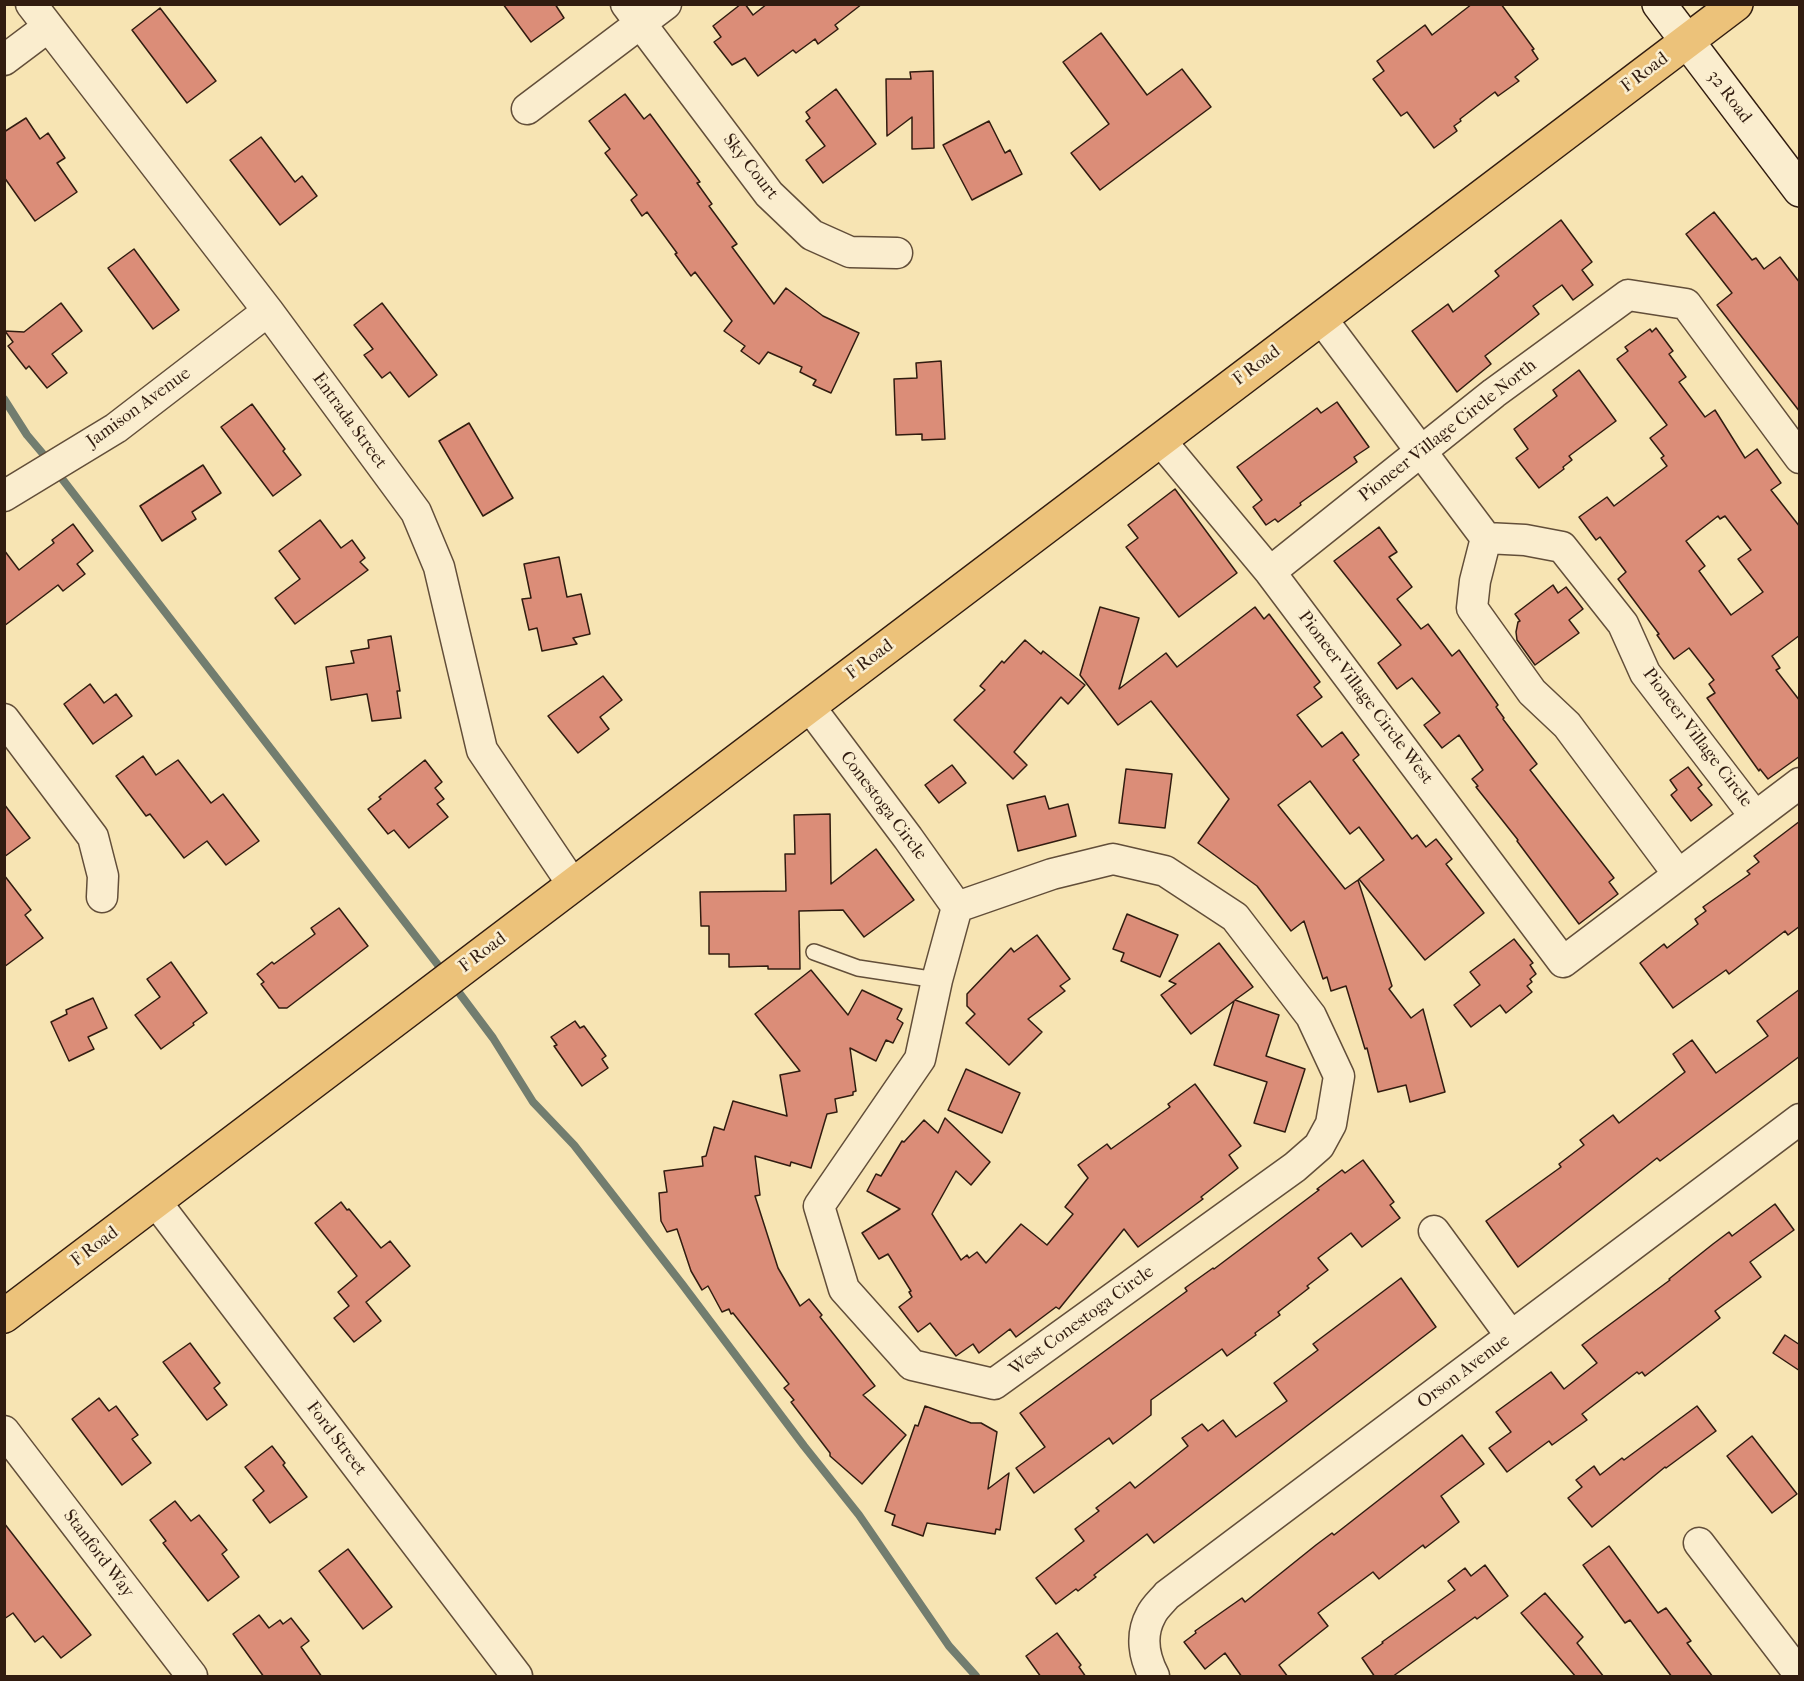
<!DOCTYPE html>
<style>
body{margin:0}
#map{position:relative;width:1804px;height:1681px;overflow:hidden;background:#f7e4b3;font-family:"IM FELL French Canon",serif}
canvas{display:block}
.frame{position:absolute;inset:0;border:6px solid #311c10;pointer-events:none}
</style>
<div id="map">
<canvas width="1804" height="1681"></canvas>
<div class="frame"></div>
</div>
<script>
const c = document.querySelector('canvas').getContext('2d');
c.lineJoin = 'round';
function strokePath(path, color, width, dash) { c.strokeStyle = color; c.lineWidth = width; c.lineCap = dash ? 'butt' : 'round'; c.setLineDash(dash || []); c.stroke(path); }
function fillPath(path, color) { c.fillStyle = color; c.fill(path, 'evenodd'); }
function drawText(font, color, halo, rows, align = 'center') {
  c.font = font + ' "IM FELL French Canon",serif'; c.lineWidth = 5; c.setLineDash([]); c.textBaseline = 'middle'; c.strokeStyle = halo; c.fillStyle = color; for (const [text, x, y, turn = 0] of rows) {
    c.save(); c.translate(x, y); c.rotate((+turn || 0) * Math.PI / 180); c.textAlign = isNaN(turn) ? turn : align; if (halo) c.strokeText(text, 0, 0); c.fillText(text, 0, 0); c.restore();
  }
}
strokePath(new Path2D(`
 M4 399 27 435 49 461
 M56 471 445 974
 M454 986 493 1038 533 1102 574 1145 682 1284 804 1446 859 1515 949 1646 976 1676`), '#727d6f', 8);
const building = new Path2D(`
 M503 4H555L564 18 531 42Z
 M741 4H745L753 15 767 4H862L835 25 838 29 818 44 815 39 796 53 793 50 758 76 745 58 732 65 714 42 721 37 713 26Z
 M1472 4H1501L1534 49 1532 50 1538 59 1515 77 1519 81 1498 96 1495 92 1460 119 1461 121 1454 126 1457 131 1434 148 1407 112 1401 116 1373 79 1384 71 1377 61 1425 25 1432 35Z
 M160 8 216 81 187 103 132 30Z
 M1101 33 1147 95 1182 69 1211 107 1100 190 1071 153 1109 124 1063 62Z
 M933 71 934 148 912 149V117L887 136 886 79H911L910 72Z
 M836 89 876 144 823 183 806 160 825 146 806 121 810 118 806 112Z
 M625 94 644 119 650 114 700 182 697 183 712 204 709 206 737 244 732 247 774 304 786 288 823 316 859 333 831 393 813 385 816 380 800 372 802 367 768 352 759 364 741 351 745 346 724 331 732 321 695 272 691 276 675 254 677 253 647 212 642 216 631 200 637 195 605 153 610 149 589 121Z
 M26 118 40 139 48 133 65 158 57 163 77 192 35 221 4 177V132Z
 M989 121 1005 153 1010 150 1022 174 972 200 943 145Z
 M261 137 295 182 302 176 317 196 280 225 230 160Z
 M1714 212 1752 260 1756 258 1764 269 1780 257 1800 283V412L1717 305 1732 293 1686 234Z
 M1561 220 1592 262 1582 270 1593 285 1573 300 1562 285 1533 306 1539 314 1485 356 1491 364 1457 392 1412 331 1448 304 1453 312 1499 276 1495 271Z
 M134 249 179 310 153 329 108 268Z
 M61 303 82 331 52 354 67 373 47 388 29 366 26 369 8 346 13 342 5 331 24 332Z
 M382 303 437 375 409 397 390 372 382 378 364 355 373 349 354 325Z
 M1656 328 1673 351 1669 354 1686 377 1679 382 1705 417 1715 410 1745 458 1757 449 1781 483 1771 490 1800 527V635L1772 656 1780 668 1776 670 1800 701V756L1768 779 1760 769 1759 771 1707 698 1715 693 1709 684 1714 680 1689 648 1674 659 1657 635 1659 634 1618 579 1626 572 1600 537 1596 540 1579 517 1607 497 1614 506 1667 466 1661 458 1664 456 1650 438 1667 425 1617 359 1628 351 1625 347 1650 329 1652 332ZM1718 516 1720 519 1725 516 1751 550 1738 559 1763 592 1731 615 1699 571 1705 566 1686 541Z
 M941 361 945 439 922 440V434L896 435 894 379 917 378 916 363Z
 M1579 370 1616 421 1569 456 1572 460 1563 467 1564 469 1539 488 1516 458 1528 449 1514 429 1557 396 1553 390Z
 M1337 402 1369 447 1354 457 1357 462 1300 503 1301 505 1278 522 1275 519 1266 525 1253 507 1262 500 1237 467 1317 408 1321 413Z
 M252 404 285 449 283 451 301 475 273 496 221 427Z
 M469 423 513 498 483 516 439 441Z
 M203 465 221 493 192 512 196 519 162 541 140 506Z
 M1175 489 1237 573 1179 617 1126 547 1138 538 1128 525Z
 M320 520 341 548 352 540 365 558 360 562 368 570 295 624 275 598 300 579 279 551Z
 M73 524 93 551 77 564 85 574 63 591 58 585 4 626V550L19 570 54 543 52 540Z
 M1379 527 1397 552 1389 557 1412 587 1397 599 1421 629 1428 624 1452 656 1459 650 1498 705 1496 707 1504 718 1503 719 1537 764 1530 770 1614 878 1609 882 1618 894 1579 924 1517 841 1518 840 1476 787 1478 786 1472 779 1483 770 1459 735 1442 748 1424 725 1440 713 1412 678 1397 689 1378 663 1401 645 1334 561Z
 M559 557 567 597 581 594 590 634 573 638 577 644 542 651 537 628 529 630 522 599 531 598 524 564Z
 M1553 585 1558 593 1566 587 1583 609 1569 620 1579 633 1535 665 1517 640 1516 632 1518 622 1520 621 1515 614Z
 M1100 607 1139 618 1119 689 1166 653 1177 667 1255 607 1264 619 1269 614 1320 682 1314 687 1322 697 1297 715 1322 747 1342 732 1359 755 1353 760 1412 839 1417 835 1426 847 1436 839 1452 859 1446 864 1484 913 1425 960 1359 879 1384 860 1359 827 1350 834 1310 781 1278 805 1345 889 1358 880 1392 986 1389 989 1411 1018 1423 1009 1445 1092 1410 1102 1406 1085 1378 1092 1367 1048 1365 1049 1346 986 1331 991 1327 977 1323 979 1304 921 1291 931 1257 886 1198 843 1229 799 1151 701 1118 725 1080 675Z
 M391 636 400 691H397L401 718 372 721 367 694 331 700 326 667 354 663 351 651 369 648 368 640Z
 M1025 640 1041 654 1043 651 1085 685 1068 704 1061 697 1014 752 1027 765 1013 779 954 720 985 690 980 686 1002 661 1004 663Z
 M603 676 622 700 600 717 609 729 578 753 548 716Z
 M90 684 104 703 116 694 132 716 93 744 64 704Z
 M143 756 156 775 178 760 211 803 223 794 259 841 226 865 207 841 184 858 150 814 146 816 116 776Z
 M425 760 442 782 435 788 444 799 437 804 448 817 409 848 394 830 388 834 368 809 381 799 379 797Z
 M952 765 966 783 939 803 925 785Z
 M1688 767 1702 785 1698 788 1712 805 1691 821 1671 795 1677 790 1670 780Z
 M1126 769 1172 774 1165 828 1119 823Z
 M1045 796 1049 809 1068 804 1076 836 1018 851 1007 805Z
 M4 804 30 838 4 857Z
 M830 814 831 884 876 849 914 900 864 937 843 910 799 911 800 969H768V966L729 967V954H709V926H701L700 892 786 891 785 854H795L794 815Z
 M1800 821V926L1788 935 1785 931 1729 974 1726 970 1673 1008 1640 963 1664 944 1667 948 1698 924 1695 919 1706 911 1703 907 1750 874 1747 871 1759 862 1754 856Z
 M4 875 31 910 25 915 43 938 4 967Z
 M339 908 368 946 287 1008H279L261 984 264 982 257 974 272 962 274 964 315 934 311 928Z
 M1127 914 1178 935 1160 977 1121 961 1124 953 1113 949Z
 M1037 935 1070 979 1060 986 1065 991 1028 1019 1042 1032 1009 1065 966 1023 975 1014 967 1006V994L1011 948 1014 952Z
 M1514 939 1533 963 1530 965 1536 974 1530 979 1532 982 1527 986 1532 992 1506 1013 1500 1005 1471 1027 1454 1005 1480 985 1470 972Z
 M1219 943 1253 987 1235 1000 1279 1015 1266 1056 1305 1069 1285 1132 1254 1123 1267 1082 1214 1065 1234 1001 1191 1034 1161 995 1176 984 1169 981Z
 M171 962 207 1013 193 1023 194 1025 161 1049 135 1015 160 997 147 979Z
 M811 970 848 1015 862 990 902 1009 897 1019 903 1023 893 1043 886 1040 876 1061 850 1048 856 1091 853 1092V1095L835 1099 837 1112 827 1114 811 1168 791 1162 790 1166 755 1156 760 1195 755 1196 778 1268 800 1306 809 1299 822 1315 820 1317 875 1386 863 1395 906 1435 862 1484 830 1456V1453L791 1402 794 1400 784 1388 789 1384 733 1313 731 1314 729 1309 722 1312 708 1286 702 1290 691 1271 677 1229 667 1232 661 1221 659 1193 667 1192 664 1171 703 1166 702 1157 706 1156 714 1127 724 1130 733 1101 787 1116 780 1075 800 1071 755 1014Z
 M1800 989V1056L1660 1161 1657 1158 1518 1267 1486 1221 1561 1167 1559 1164 1584 1145 1580 1140 1613 1115 1619 1123 1685 1072 1673 1054 1692 1040 1716 1073 1768 1036 1757 1021Z
 M93 998 107 1028 88 1037 94 1049 69 1061 51 1022 67 1014 66 1010Z
 M575 1021 580 1028 584 1026 606 1056 602 1059 608 1068 582 1086 554 1046 557 1045 551 1037Z
 M966 1069 1020 1093 1002 1133 948 1110Z
 M1195 1084 1241 1146 1229 1155 1238 1168 1201 1197 1203 1199 1138 1247 1124 1229 1059 1309 1056 1307 1016 1337 1010 1329 979 1353 973 1344 956 1356 930 1323 918 1332 899 1307 912 1297 909 1292 911 1291 888 1254 879 1259 862 1233 900 1209 867 1191 876 1174 881 1176 902 1141 904 1142 924 1120 938 1133 945 1118 990 1162 971 1185 956 1171 932 1214 961 1260 967 1255 969 1258 977 1252 986 1263 1021 1224 1047 1245 1073 1214 1065 1207 1088 1178 1078 1165 1107 1144 1111 1149 1170 1107 1168 1104Z
 M1363 1160 1394 1202 1390 1205 1400 1218 1362 1247 1351 1233 1318 1258 1328 1270 1307 1286 1309 1288 1278 1312 1280 1315 1255 1333 1256 1335 1227 1356 1222 1349 1151 1400V1415L1113 1444 1109 1438 1034 1493 1016 1468 1045 1447 1020 1413 1187 1291 1185 1288 1213 1268 1214 1269 1319 1190 1317 1189 1342 1170 1345 1173Z
 M341 1202 347 1210 349 1209 381 1248 390 1241 410 1266 366 1302 381 1321 354 1342 334 1318 349 1306 338 1292 357 1276 315 1223Z
 M1775 1204 1794 1230 1750 1262 1761 1277 1715 1311 1720 1318 1645 1376 1642 1372 1639 1374 1637 1372 1582 1414 1587 1420 1552 1445 1549 1441 1507 1472 1489 1448 1511 1432 1496 1412 1551 1372 1564 1389 1597 1363 1582 1345 1670 1280 1669 1279 1713 1244 1729 1232 1732 1236Z
 M1401 1278 1436 1327 1154 1543 1147 1534 1094 1575 1096 1577 1078 1591 1076 1589 1056 1604 1036 1578 1084 1541 1075 1529 1099 1511 1096 1508 1130 1482 1135 1488 1188 1446 1182 1438 1202 1424 1208 1431 1223 1420 1236 1437 1287 1401 1274 1383 1318 1350 1313 1344Z
 M1785 1335 1800 1345V1371L1773 1353Z
 M190 1343 220 1383 214 1388 227 1405 207 1420 163 1362Z
 M99 1398 109 1411 116 1406 138 1435 132 1439 151 1463 122 1485 72 1419Z
 M925 1406 971 1423H981L997 1432 988 1489 1009 1473 1000 1530 996 1529 995 1534 927 1523 923 1536 892 1525 895 1515 885 1511 915 1425 918 1426Z
 M1697 1406 1716 1431 1666 1468 1665 1467 1592 1527 1568 1498 1582 1487 1576 1480 1594 1466 1600 1475 1622 1458 1624 1460Z
 M1462 1435 1484 1464 1441 1496 1459 1522 1425 1548 1423 1545 1379 1579 1373 1572 1318 1613 1328 1626 1279 1665 1288 1677H1242L1225 1653 1205 1669 1184 1642 1196 1633 1195 1631 1242 1598 1245 1602 1316 1545 1332 1533 1334 1535Z
 M1752 1436 1797 1494 1772 1513 1727 1456Z
 M272 1446 285 1463 283 1465 307 1497 270 1523 253 1500 264 1491 245 1467Z
 M175 1501 191 1521 199 1515 227 1550 222 1554 239 1577 208 1601 163 1543 166 1541 150 1520Z
 M4 1523 91 1635 61 1658 43 1636 35 1642 13 1613 4 1619Z
 M1609 1546 1658 1613 1666 1608 1691 1641 1687 1643 1713 1677H1672L1630 1620 1625 1623 1583 1565Z
 M348 1549 392 1607 363 1629 319 1571Z
 M1485 1565 1508 1596 1477 1619 1475 1617 1392 1677H1375L1362 1658 1383 1643 1382 1642 1455 1590 1448 1581 1465 1568 1471 1576Z
 M1545 1593 1583 1637 1577 1643 1604 1677H1576L1521 1613Z
 M259 1615 269 1628 280 1620 283 1624 291 1618 309 1641 301 1647 322 1677H264L233 1634Z
 M1057 1633 1081 1665 1079 1667 1086 1677H1041L1026 1656Z`);
fillPath(building, '#db8d78');
strokePath(building, '#311c10', 1.5);
const lane = new Path2D(`
 M814 952 858 968 937 980`);
const street = new Path2D(`
 M31 4 268 311 416 512 439 567 482 750 573 885
 M626 4 769 194 812 235 850 252 897 253
 M4 60 48 27
 M527 109 666 4
 M1321 318 1486 538 1525 540 1562 547 1623 624 1645 673 1754 815
 M1160 440 1270 572 1563 962 1800 783
 M4 496 116 428 268 311
 M1486 538 1475 581 1472 608 1532 692 1567 725 1678 874
 M1270 572 1494 393 1628 295 1686 304 1800 458
 M809 706 908 838 957 907
 M4 719 93 837 103 876 102 897
 M1113 859 1165 871 1235 917 1311 1016 1339 1076 1331 1124 1319 1146 1295 1167 994 1384 912 1365 844 1289 819 1206 920 1059 937 980 957 907 1052 874Z
 M156 1202 517 1676
 M1434 1231 1511 1336
 M4 1431 192 1676
 M1699 1543 1800 1675
 M1154 1676C1144 1657 1140 1635 1151 1615 1154 1608 1162 1601 1167 1595L1800 1119`);
const secondary = new Path2D(`
 M1659 4 1800 190`);
const primary = new Path2D(`
 M4 1316 1736 4`);
strokePath(lane, '#624e39', 18);
strokePath(street, '#624e39', 33);
strokePath(secondary, '#311c10', 36);
strokePath(primary, '#311c10', 36);
strokePath(lane, '#faedce', 15);
strokePath(street, '#faedce', 30);
strokePath(secondary, '#faedce', 33);
strokePath(primary, '#ecc27a', 33);
drawText('18px', '#311c10', '#faedce', [
 ["F Road",1645,73,-37],
 ["32 Road",1729,97,53],
 ["Sky Court",750,167,52],
 ["F Road",1257,366,-37],
 ["Jamison Avenue",139,408,-36],
 ["Entrada Street",349,421,54],
 ["Pioneer Village Circle North",1448,431,-38],
 ["F Road",870,660,-37],
 ["Pioneer Village Circle West",1365,698,53],
 ["Pioneer Village Circle",1697,738,53],
 ["Conestoga Circle",883,806,53],
 ["F Road",483,953,-37],
 ["F Road",95,1247,-37],
 ["West Conestoga Circle",1082,1321,-36],
 ["Orson Avenue",1464,1372,-37],
 ["Ford Street",336,1439,53],
 ["Stanford Way",98,1554,53]
]);
</script>
